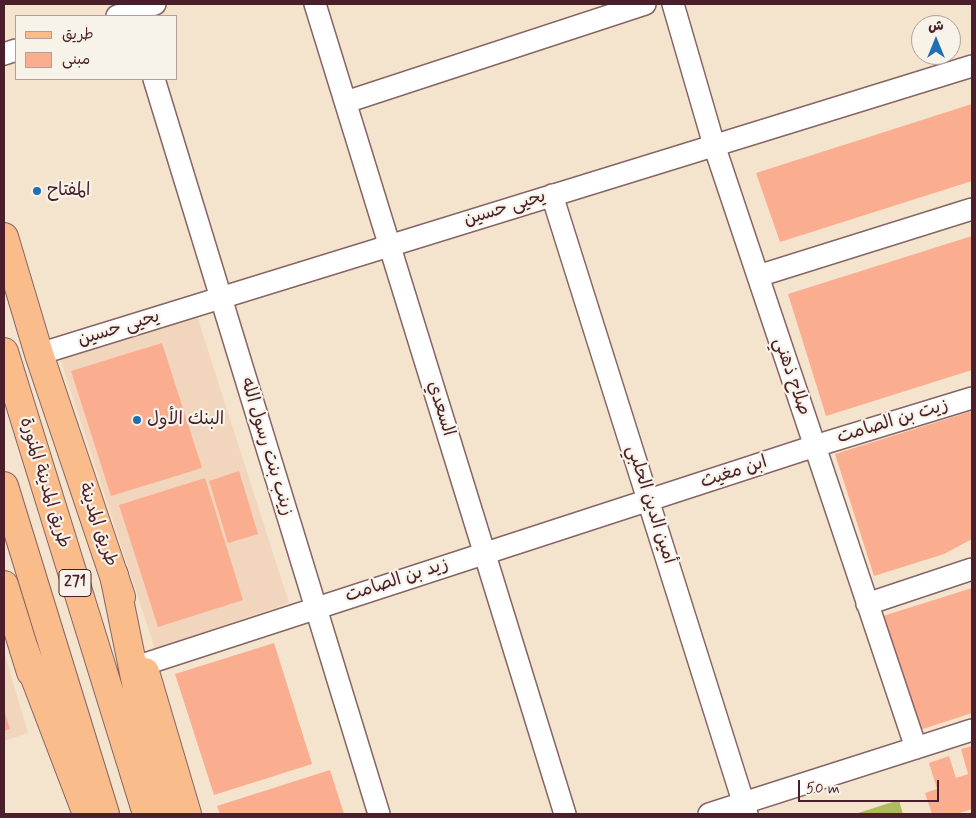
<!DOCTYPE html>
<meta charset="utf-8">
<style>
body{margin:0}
#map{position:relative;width:976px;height:818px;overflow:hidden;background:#f4e4cd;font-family:Mynerve,"Playpen Sans Arabic",sans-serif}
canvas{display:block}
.frame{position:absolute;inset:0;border:5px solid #4a1f2b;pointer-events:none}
.legend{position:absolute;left:15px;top:15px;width:162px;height:65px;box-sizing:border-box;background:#f7f3e8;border:1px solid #b29e9c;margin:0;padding:6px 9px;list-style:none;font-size:15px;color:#4a1f2b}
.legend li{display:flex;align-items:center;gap:10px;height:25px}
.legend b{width:25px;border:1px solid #b29e9c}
.north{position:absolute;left:911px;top:15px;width:50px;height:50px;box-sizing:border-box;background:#f7f3e8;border:1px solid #b29e9c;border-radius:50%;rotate:0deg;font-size:14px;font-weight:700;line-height:20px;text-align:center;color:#4a1f2b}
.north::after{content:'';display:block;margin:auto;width:18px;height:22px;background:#1f6fb2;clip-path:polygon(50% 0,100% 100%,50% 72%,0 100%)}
.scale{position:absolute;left:798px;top:780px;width:141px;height:22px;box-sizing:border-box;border:2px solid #4a1f2b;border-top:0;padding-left:6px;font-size:15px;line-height:18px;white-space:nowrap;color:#4a1f2b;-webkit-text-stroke:4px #f7f3e8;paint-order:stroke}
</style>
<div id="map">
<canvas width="976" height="818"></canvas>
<div class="frame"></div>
<ul class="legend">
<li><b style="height:6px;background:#f9bc8a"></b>طريق</li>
<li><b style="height:14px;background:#fbad8f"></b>مبنى</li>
</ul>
<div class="north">ش</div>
<div class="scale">50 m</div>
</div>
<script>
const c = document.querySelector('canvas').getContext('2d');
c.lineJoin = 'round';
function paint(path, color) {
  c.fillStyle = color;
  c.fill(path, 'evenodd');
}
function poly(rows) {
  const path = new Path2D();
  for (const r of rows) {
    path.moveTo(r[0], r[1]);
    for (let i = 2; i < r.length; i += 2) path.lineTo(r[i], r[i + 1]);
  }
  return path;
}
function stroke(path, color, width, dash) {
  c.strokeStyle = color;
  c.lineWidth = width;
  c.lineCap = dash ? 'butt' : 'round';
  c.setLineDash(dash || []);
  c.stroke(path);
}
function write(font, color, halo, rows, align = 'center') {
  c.font = font + ' Mynerve,"Playpen Sans Arabic",sans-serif';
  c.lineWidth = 4.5;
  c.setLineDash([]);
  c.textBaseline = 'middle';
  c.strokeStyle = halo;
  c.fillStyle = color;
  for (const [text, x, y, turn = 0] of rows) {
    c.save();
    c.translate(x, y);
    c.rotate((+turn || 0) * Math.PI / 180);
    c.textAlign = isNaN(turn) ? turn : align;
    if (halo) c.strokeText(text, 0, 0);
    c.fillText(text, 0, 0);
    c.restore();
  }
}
paint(poly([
 [196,313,289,603,155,649,59,355],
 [4,652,28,733,4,741]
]), '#f1d5bd');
paint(poly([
 [899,800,903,814,855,814]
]), '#aebc5e');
paint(poly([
 [972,104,972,181,780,242,756,173],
 [972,236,972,370,826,416,788,294],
 [162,343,202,468,111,496,71,371],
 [972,411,972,539,944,554,874,576,835,454],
 [239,471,258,534,228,543,209,481],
 [205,478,243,600,158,627,119,505],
 [972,588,972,713,920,730,883,616],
 [274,643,312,764,214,795,175,674],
 [4,710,10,729,4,731],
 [972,746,972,809,957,814,932,814,925,793,937,789,929,763,949,756,956,778,968,774,961,749],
 [330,770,344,814,220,814,217,806]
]), '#fbad8f');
const minor = poly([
 [315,4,565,814],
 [673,4,714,145,916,748],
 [117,16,155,4],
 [4,54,16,50],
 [154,79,379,814],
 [346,102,645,4],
 [552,195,747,814],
 [758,276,972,209],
 [39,354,972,66],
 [867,604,972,569],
 [142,665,815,446,972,398],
 [709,814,972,730]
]);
const major = poly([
 [4,237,39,354,121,597],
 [4,585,31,672],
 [145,672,187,814]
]);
const highway = poly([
 [4,352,147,814],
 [4,486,105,814],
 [114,575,161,805],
 [24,649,87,814]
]);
stroke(minor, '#866464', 24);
stroke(major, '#866464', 30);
stroke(highway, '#866464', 30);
stroke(minor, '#fff', 21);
stroke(major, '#f9bc8a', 28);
stroke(highway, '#f9bc8a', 28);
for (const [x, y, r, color] of [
 [37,191,5,"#1f6fb2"],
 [137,420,5,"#1f6fb2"]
]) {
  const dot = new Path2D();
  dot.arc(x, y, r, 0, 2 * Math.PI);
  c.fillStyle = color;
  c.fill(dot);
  stroke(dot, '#f7f3e8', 2);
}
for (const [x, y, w] of [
 [75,583,32]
]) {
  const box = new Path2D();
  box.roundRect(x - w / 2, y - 13.5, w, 27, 4);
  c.fillStyle = '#f7f3e8';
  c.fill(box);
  stroke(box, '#4a1f2b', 1);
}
write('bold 16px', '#4a1f2b', null, [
 ["271",75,583]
]);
write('18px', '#4a1f2b', '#f7f3e8', [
 ["المفتاح",47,191],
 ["البنك الأول",147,420]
], 'left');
write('18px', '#4a1f2b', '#f7f3e8', [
 ["يحيى حسين",505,209,-17],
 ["يحيى حسين",119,329,-17],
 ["صلاح ذهني",791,377,71],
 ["السعدي",440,409,73],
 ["زيت بن الصامت",893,422,-17],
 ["زينب بنت رسول الله",266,447,73],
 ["ابن مغيث",734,473,-18],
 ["طريق المدينة المنورة",44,483,73],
 ["أمين الدين الحلبي",650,505,72],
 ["طريق المدينة",97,525,71],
 ["زيد بن الصامت",397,581,-18]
]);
</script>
